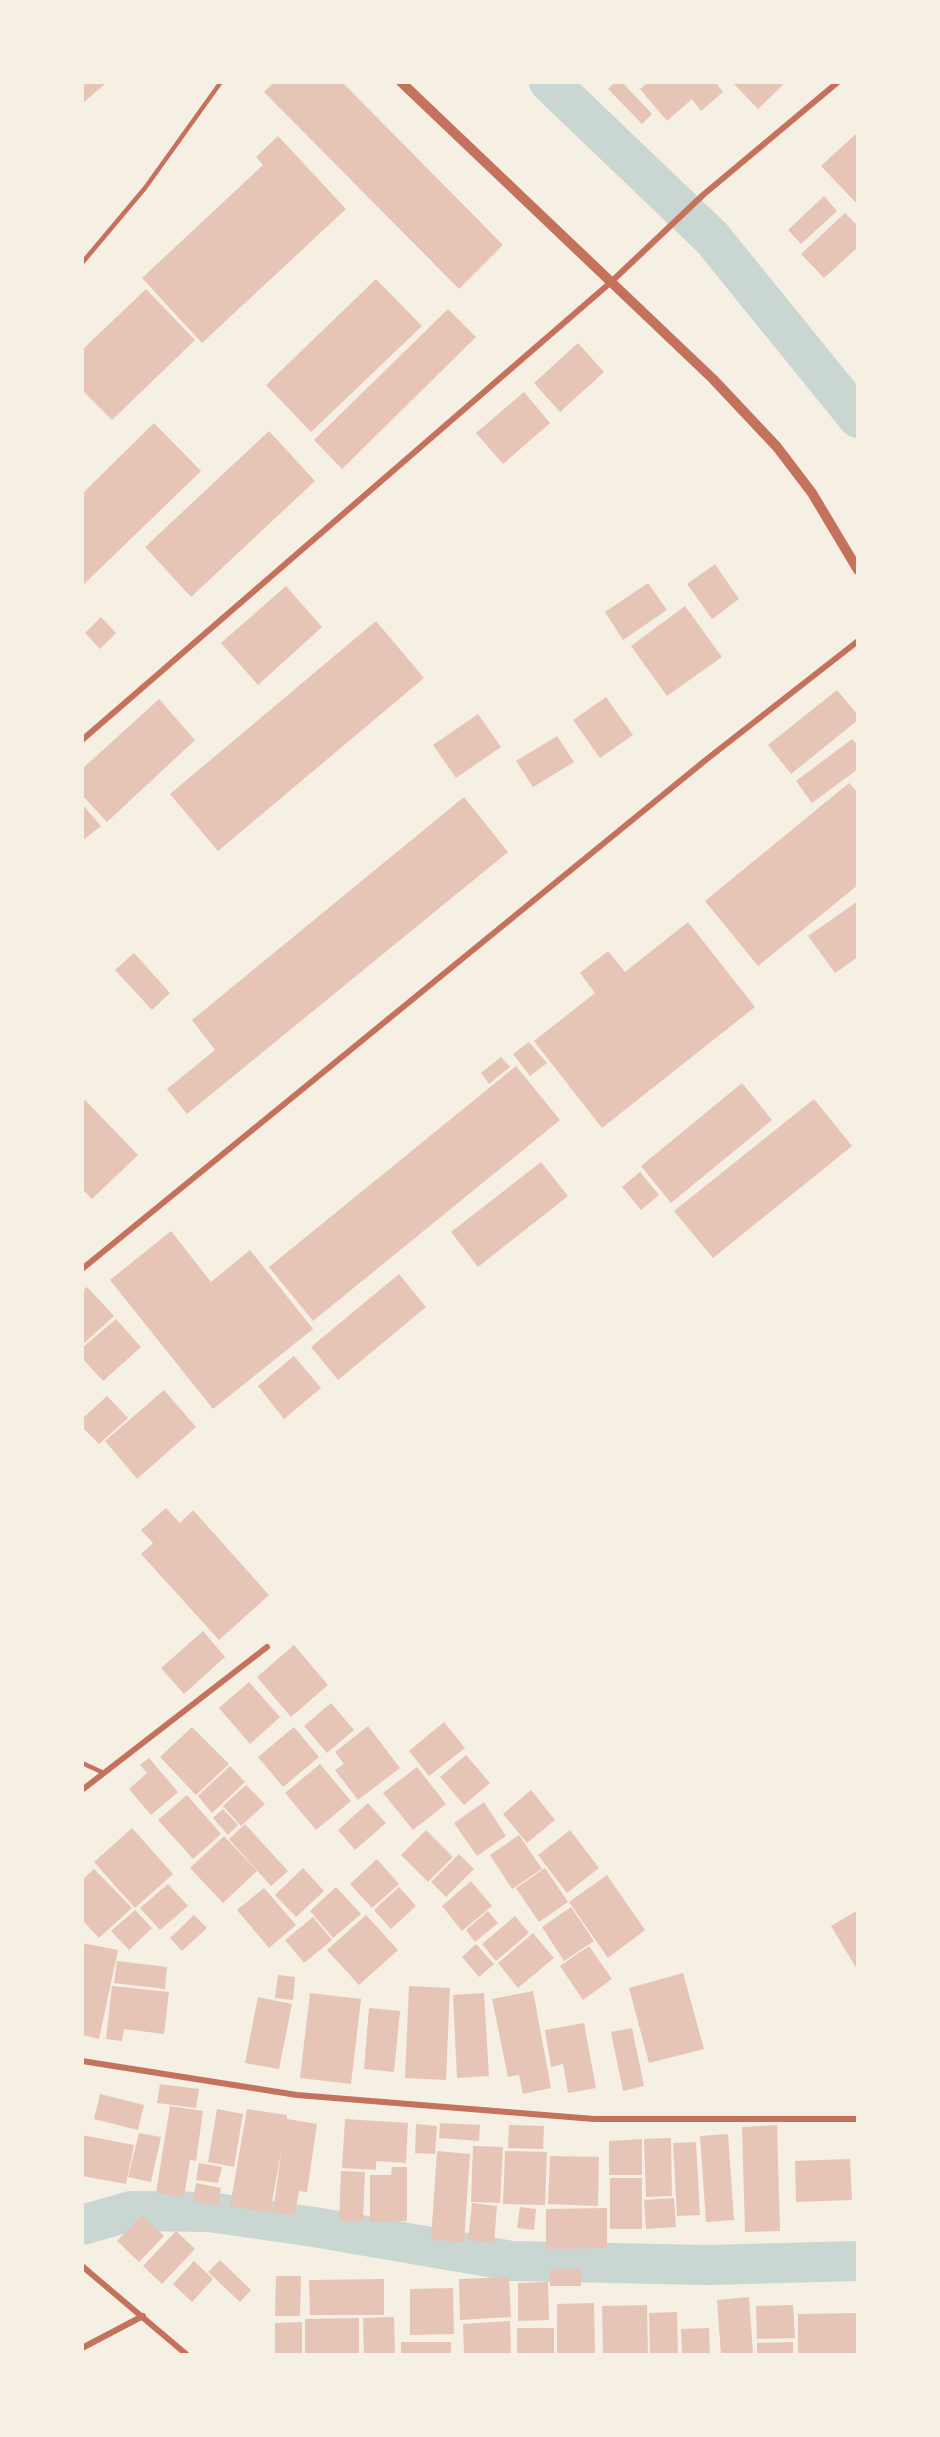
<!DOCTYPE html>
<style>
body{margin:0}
#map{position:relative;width:940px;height:2437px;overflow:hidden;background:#f6efe4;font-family:Inter,sans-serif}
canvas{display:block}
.frame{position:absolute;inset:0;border:84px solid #f6efe4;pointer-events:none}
</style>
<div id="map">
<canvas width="940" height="2437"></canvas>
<div class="frame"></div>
</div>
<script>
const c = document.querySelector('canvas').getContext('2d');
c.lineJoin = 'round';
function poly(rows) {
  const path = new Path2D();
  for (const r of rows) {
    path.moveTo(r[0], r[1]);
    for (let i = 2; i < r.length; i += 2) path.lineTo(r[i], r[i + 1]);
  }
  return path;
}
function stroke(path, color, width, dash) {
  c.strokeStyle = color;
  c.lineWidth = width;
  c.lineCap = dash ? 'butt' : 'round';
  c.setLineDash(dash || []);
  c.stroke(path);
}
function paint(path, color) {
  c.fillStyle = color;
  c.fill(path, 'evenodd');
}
stroke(poly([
 [549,82,712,238,858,418],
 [82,2225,131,2211,209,2212,314,2227,512,2261,708,2265,858,2261]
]), '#c9d6d2', 40);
paint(poly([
 [82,82,103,82,105,84,82,104],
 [274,82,342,82,503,245,459,289,264,92],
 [615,82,622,82,652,114,642,124,608,89],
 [648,82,715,82,723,92,701,111,692,99,667,121,640,89],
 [732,82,786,82,758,109],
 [858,132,858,205,821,166],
 [278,136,346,209,202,343,142,278,263,165,256,157],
 [824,196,837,211,801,244,788,230],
 [845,213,858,226,858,247,824,278,801,254],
 [376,279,422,326,311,432,266,385],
 [146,289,195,340,112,420,82,390,82,350],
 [448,309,476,337,342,469,314,440],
 [578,343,604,372,560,412,534,383],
 [524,392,550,423,503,464,476,433],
 [154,423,201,471,82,586,82,494],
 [269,431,315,481,191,597,145,547],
 [715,564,739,599,712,619,687,584],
 [648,583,667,610,623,640,605,612],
 [286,586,322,627,258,685,221,643],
 [685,606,722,657,667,696,631,646],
 [101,617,116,633,100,649,85,633],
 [376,621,424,678,218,851,170,794],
 [837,690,858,715,858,720,791,774,768,745],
 [606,697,633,735,600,758,573,720],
 [159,699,195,740,107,822,82,795,82,769],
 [478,714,501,747,456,778,433,745],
 [557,736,574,762,533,787,516,761],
 [852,739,858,746,858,769,812,803,796,781],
 [849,783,858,793,858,885,758,966,705,901],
 [464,797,508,852,187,1114,167,1089,215,1050,192,1020],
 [82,804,101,826,82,841],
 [858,901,858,957,835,973,808,936],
 [688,922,755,1007,602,1128,534,1041,595,993,580,973,608,951,625,972],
 [134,953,170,993,152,1010,115,970],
 [529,1042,547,1063,530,1076,513,1054],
 [501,1057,510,1067,489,1084,481,1073],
 [516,1066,560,1120,313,1321,269,1267],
 [742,1083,772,1120,671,1203,641,1166],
 [814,1099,852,1146,713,1258,674,1211],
 [85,1100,138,1155,92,1199,82,1189,82,1102],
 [541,1162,568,1196,478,1267,451,1232],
 [640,1172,659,1195,641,1210,622,1187],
 [171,1231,211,1282,250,1250,313,1329,213,1409,110,1280],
 [399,1274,426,1307,338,1380,311,1347],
 [87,1287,114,1316,82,1345,82,1291],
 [116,1319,141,1347,103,1381,82,1358,82,1348],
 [294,1356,321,1388,284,1419,258,1386],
 [164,1390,196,1427,137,1479,105,1441],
 [107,1396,128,1418,99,1444,82,1427,82,1419],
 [166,1508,180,1523,193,1510,269,1595,219,1640,141,1554,153,1543,141,1530],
 [203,1631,225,1657,184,1694,161,1668],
 [294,1645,328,1685,291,1717,257,1677],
 [249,1682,280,1717,250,1744,219,1708],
 [331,1703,354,1730,327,1753,304,1726],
 [444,1722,465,1748,429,1776,409,1751],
 [368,1726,400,1768,358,1800,335,1770,344,1764,335,1752],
 [192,1727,229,1764,196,1795,160,1757],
 [294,1727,319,1757,283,1787,258,1757],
 [466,1755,490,1783,464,1805,440,1777],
 [149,1758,178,1792,151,1815,129,1789,147,1773,140,1765],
 [320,1764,351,1801,316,1830,285,1793],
 [230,1766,245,1782,212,1813,198,1796],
 [417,1767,446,1804,413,1830,383,1793],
 [246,1785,265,1804,241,1826,223,1806],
 [531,1790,555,1820,527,1843,503,1814],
 [187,1795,221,1834,193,1859,158,1820],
 [484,1802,506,1836,477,1856,454,1823],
 [368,1803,386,1823,355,1850,338,1830],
 [223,1809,238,1825,228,1835,213,1818],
 [245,1824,288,1871,271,1886,229,1839],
 [132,1828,173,1874,135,1908,94,1862],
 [426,1830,453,1857,428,1882,401,1855],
 [570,1830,599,1868,567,1893,538,1855],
 [519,1835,542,1869,512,1889,490,1855],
 [224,1836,257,1871,223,1903,190,1868],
 [459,1854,474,1869,446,1897,431,1882],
 [377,1859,399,1884,372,1908,350,1884],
 [303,1868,324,1891,296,1917,275,1895],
 [545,1868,568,1902,539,1922,516,1888],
 [94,1869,132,1908,99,1938,82,1920,82,1880],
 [607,1875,645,1930,608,1958,569,1902],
 [471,1881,492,1906,462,1931,442,1906],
 [168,1884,188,1906,160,1930,140,1908],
 [336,1887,361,1914,333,1938,310,1911],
 [399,1887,416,1906,391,1929,374,1910],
 [264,1888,296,1925,269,1948,237,1910],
 [571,1907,594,1941,564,1961,542,1927],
 [135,1910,152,1928,129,1950,111,1931],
 [858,1910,858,1971,831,1926],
 [488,1911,498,1923,475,1942,466,1930],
 [194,1915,207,1928,182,1951,170,1938],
 [366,1915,398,1950,359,1985,327,1950],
 [515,1916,529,1933,496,1961,482,1944],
 [313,1917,332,1940,304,1963,285,1940],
 [533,1933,554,1958,518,1988,498,1963],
 [82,1943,118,1950,99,2039,82,2035],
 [476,1944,494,1964,479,1977,462,1957],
 [589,1946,612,1979,583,2000,560,1966],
 [117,1961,167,1967,165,1989,114,1983],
 [683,1973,704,2049,649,2063,629,1988],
 [278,1975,295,1977,293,2000,275,1998],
 [112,1986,169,1992,164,2034,124,2029,122,2041,106,2039],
 [409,1986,450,1988,446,2080,405,2078],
 [533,1991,551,2088,523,2094,519,2075,508,2077,492,1999],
 [310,1993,361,1999,351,2084,300,2078],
 [484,1993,489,2076,457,2078,453,1995],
 [258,1997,292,2004,279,2069,245,2063],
 [369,2008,400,2011,394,2072,364,2069],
 [584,2023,596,2088,568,2093,563,2064,551,2067,545,2030],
 [632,2028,644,2086,623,2091,611,2032],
 [160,2084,199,2089,196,2108,157,2103],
 [100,2094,144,2105,138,2130,94,2119],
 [170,2106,203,2111,196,2161,190,2160,184,2197,156,2193],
 [217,2109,243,2114,234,2167,208,2162],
 [247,2109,287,2115,287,2119,317,2124,307,2192,299,2191,295,2215,273,2212,282,2148,270,2213,230,2206],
 [345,2119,408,2123,406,2163,376,2161,376,2170,342,2168],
 [440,2123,480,2125,479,2141,439,2138],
 [416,2124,437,2126,435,2154,415,2153],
 [509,2125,544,2126,543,2149,508,2148],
 [777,2125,780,2231,745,2232,742,2127],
 [139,2133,161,2137,151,2182,128,2177],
 [728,2134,734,2220,706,2222,700,2136],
 [82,2135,134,2145,126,2184,82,2176],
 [671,2138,672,2196,646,2197,644,2139],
 [642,2139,642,2175,609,2175,609,2141],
 [696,2142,700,2215,677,2216,673,2143],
 [473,2146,503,2147,500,2203,471,2202],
 [437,2151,470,2154,464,2242,431,2240],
 [505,2151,547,2152,545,2205,503,2204],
 [550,2156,599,2157,598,2206,548,2204],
 [850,2159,852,2200,796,2202,795,2161],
 [199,2163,222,2167,218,2183,196,2180],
 [392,2167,407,2167,407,2221,370,2222,370,2175,391,2175],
 [341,2171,365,2172,363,2221,339,2221],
 [610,2178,642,2178,642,2229,610,2229],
 [196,2183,221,2188,218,2205,193,2201],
 [674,2198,676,2227,646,2229,644,2200],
 [472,2203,497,2206,494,2243,468,2240],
 [520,2207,536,2209,534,2230,517,2228],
 [607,2208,607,2248,546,2249,546,2209],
 [142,2215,164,2236,139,2262,117,2241],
 [176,2231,195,2249,162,2284,143,2266],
 [220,2260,251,2290,240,2302,208,2272],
 [194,2261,213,2279,192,2302,173,2284],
 [550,2269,581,2269,581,2286,550,2286],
 [276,2276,301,2276,300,2316,275,2316],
 [509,2277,511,2317,460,2320,459,2279],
 [384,2279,384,2315,310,2315,309,2280],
 [548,2282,549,2320,518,2321,518,2283],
 [453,2288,454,2334,410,2335,410,2289],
 [749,2297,753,2354,721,2354,717,2300],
 [594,2303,595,2354,557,2354,557,2304],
 [647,2305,648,2354,603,2354,602,2306],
 [793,2305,795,2338,757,2339,756,2306],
 [677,2312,678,2354,650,2354,649,2313],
 [858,2313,858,2354,798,2354,798,2314],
 [394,2317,395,2354,364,2354,363,2318],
 [359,2318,359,2354,305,2354,305,2319],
 [510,2321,511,2354,464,2354,463,2324],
 [302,2322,302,2354,275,2354,275,2323],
 [517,2328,554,2328,554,2354,517,2354],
 [709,2328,710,2354,682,2354,681,2329],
 [401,2342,451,2342,451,2354,401,2354],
 [793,2342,793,2354,757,2354,757,2343]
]), '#e6c5b7');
stroke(poly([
 [82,263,145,188,221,82],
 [82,1763,104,1773]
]), '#c5725c', 4.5);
stroke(poly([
 [82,740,610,283,703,195,838,82],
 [82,1269,707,759,858,641],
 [82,1790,267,1647],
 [82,2061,297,2095,594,2119,858,2119],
 [82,2266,186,2354],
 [82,2348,143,2316]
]), '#c5725c', 6);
stroke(poly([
 [401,82,713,379,777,447,812,493,858,570]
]), '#c5725c', 10);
</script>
